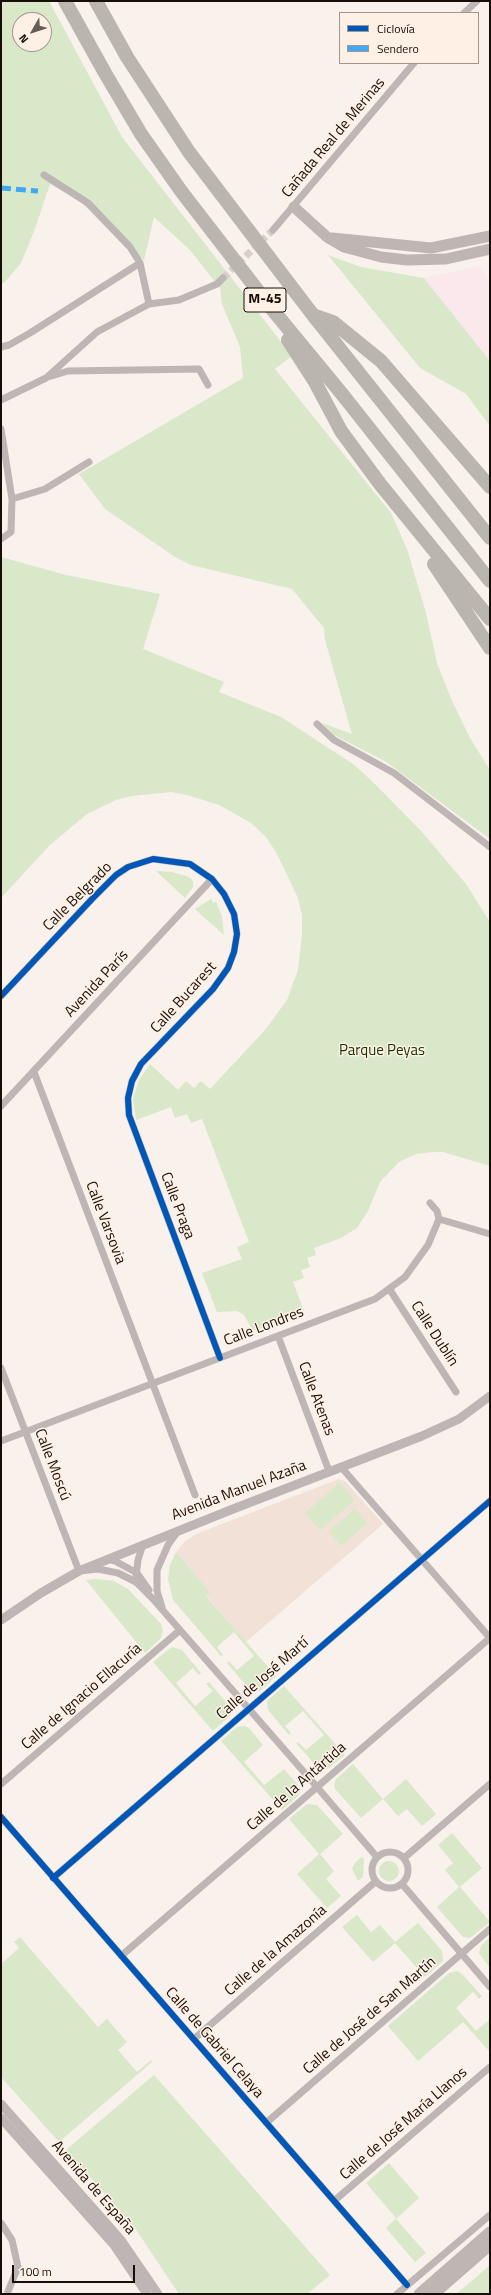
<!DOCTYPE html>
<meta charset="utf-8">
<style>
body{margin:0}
#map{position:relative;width:491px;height:2295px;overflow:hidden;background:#f9f1eb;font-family:"Titillium Web",sans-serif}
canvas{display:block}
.frame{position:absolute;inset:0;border:2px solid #170e09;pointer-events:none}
.legend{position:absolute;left:339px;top:12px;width:140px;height:52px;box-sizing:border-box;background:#fff0e5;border:1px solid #a2968d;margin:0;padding:5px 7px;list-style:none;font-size:12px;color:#170e09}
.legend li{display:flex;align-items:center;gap:8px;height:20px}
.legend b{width:20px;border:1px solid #a2968d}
.north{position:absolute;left:12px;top:12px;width:40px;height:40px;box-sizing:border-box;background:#fff0e5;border:1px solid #a2968d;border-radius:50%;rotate:231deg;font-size:11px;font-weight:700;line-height:16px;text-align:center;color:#170e09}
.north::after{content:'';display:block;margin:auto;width:14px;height:18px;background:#665d58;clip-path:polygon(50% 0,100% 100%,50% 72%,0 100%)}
.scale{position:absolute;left:12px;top:2265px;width:123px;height:18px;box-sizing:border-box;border:2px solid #170e09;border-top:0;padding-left:5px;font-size:12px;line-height:14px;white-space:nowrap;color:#170e09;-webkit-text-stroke:3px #fff0e5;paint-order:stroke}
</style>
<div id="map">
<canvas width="491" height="2295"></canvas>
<div class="frame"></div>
<ul class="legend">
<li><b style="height:5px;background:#0057b8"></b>Ciclovía</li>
<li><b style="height:5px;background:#3fa9f5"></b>Sendero</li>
</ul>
<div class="north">N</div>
<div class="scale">100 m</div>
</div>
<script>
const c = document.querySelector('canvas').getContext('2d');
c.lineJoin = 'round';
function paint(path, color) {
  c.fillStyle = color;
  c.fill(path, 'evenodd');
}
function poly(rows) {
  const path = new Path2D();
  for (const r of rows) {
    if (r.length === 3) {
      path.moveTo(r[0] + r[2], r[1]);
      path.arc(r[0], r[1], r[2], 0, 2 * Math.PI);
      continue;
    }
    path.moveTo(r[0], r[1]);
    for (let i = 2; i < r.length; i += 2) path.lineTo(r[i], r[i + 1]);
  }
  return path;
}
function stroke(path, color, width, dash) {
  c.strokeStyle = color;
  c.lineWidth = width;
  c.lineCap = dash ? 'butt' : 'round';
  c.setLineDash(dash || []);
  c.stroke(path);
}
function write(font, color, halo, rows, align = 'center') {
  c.font = font + ' "Titillium Web",sans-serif';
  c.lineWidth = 3;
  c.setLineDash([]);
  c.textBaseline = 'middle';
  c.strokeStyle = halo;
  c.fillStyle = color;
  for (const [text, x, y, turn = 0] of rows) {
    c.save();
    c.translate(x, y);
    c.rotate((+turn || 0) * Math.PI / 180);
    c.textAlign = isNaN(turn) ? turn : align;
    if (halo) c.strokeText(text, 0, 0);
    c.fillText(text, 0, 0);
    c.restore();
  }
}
paint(poly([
 [479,266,490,281,490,361,424,278]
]), '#fae8ec');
paint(poly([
 [339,1479,345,1481,383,1524,246,1642,206,1595,210,1592,176,1552,185,1541,196,1534]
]), '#f1e1d7');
paint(poly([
 [1,1,49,1,122,137,292,356,275,369,391,513,407,549,426,613,437,663,452,701,470,738,490,770,490,839,385,761,334,735,322,723,352,734,325,640,324,628,292,589,191,565,175,557,105,509,79,474,243,378,240,347,222,304,220,288,190,250,154,217,144,260,124,246,80,201,50,184,35,229,21,263,5,282,1,284],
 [20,20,44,20,44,44,20,44],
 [328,255,361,267,424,278,490,361,490,426,466,394,420,368],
 [1,557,66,575,160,594,143,649,224,682,219,692,281,717,353,764,372,781,422,832,466,884,490,922,490,1166,443,1152,433,1152,416,1154,399,1162,380,1182,368,1211,357,1228,341,1238,314,1248,316,1255,307,1258,310,1267,301,1270,304,1278,293,1282,304,1311,253,1331,244,1315,237,1311,217,1312,202,1273,242,1259,237,1247,249,1242,202,1119,191,1123,187,1114,175,1118,171,1107,136,1120,133,1099,139,1080,150,1064,178,1090,186,1081,194,1088,201,1081,210,1089,265,1030,287,1000,298,970,302,934,302,915,298,898,277,854,266,837,251,823,219,805,187,795,171,792,132,796,116,800,87,814,50,845,1,898],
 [156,871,172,872,189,877,193,881,193,887,185,898],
 [211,899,213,903,216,902,222,916,224,935,195,909],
 [340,1483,355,1500,320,1530,305,1513],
 [355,1509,367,1523,341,1546,329,1531],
 [176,1552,210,1592,206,1596,276,1676,261,1690,256,1691,249,1689,227,1663,229,1661,237,1670,254,1656,234,1632,217,1647,223,1655,221,1656,173,1600,168,1579,170,1565],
 [96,1579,114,1581,128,1589,161,1624,163,1631,161,1638,145,1653,86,1580],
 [172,1647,182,1650,201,1673,199,1675,193,1668,176,1683,195,1706,213,1691,206,1684,209,1682,230,1707,230,1716,213,1731,153,1662],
 [284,1686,345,1755,329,1768,323,1770,317,1767,296,1743,298,1742,306,1750,324,1735,303,1711,285,1726,291,1733,289,1735,268,1710,267,1701],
 [244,1726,249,1728,263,1745,244,1762,264,1785,284,1769,298,1785,300,1792,298,1796,282,1810,221,1741,237,1727],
 [353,1764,383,1799,406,1779,436,1814,422,1826,407,1809,398,1816,383,1799,361,1818,335,1789,334,1785,336,1779],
 [307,1804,317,1805,343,1834,320,1854,334,1871,326,1879,341,1896,327,1908,297,1874,319,1854,289,1819],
 [452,1833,482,1868,460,1887,490,1922,470,1938,463,1937,437,1907,459,1887,445,1870,453,1863,438,1845],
 [361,1857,364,1859,363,1877,358,1881,352,1869,355,1863],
 [389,1871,10],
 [357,1915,371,1932,380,1925,395,1942,418,1923,442,1951,443,1961,425,1977,395,1943,373,1962,342,1927],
 [20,1937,98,2027,107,2019,127,2042,118,2050,137,2072,151,2060,152,2062,59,2142,1,2077,1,1964,19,1948,14,1942],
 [490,1937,490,1968,479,1953,481,1946],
 [457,1971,462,1974,482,1996,479,1999,473,1992,456,2008,476,2031,490,2019,490,2052,463,2022,418,2061,388,2026,449,1973],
 [154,2075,330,2275,307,2294,179,2294,135,2228,66,2150],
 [389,2163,419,2198,396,2219,426,2253,415,2262,386,2228,396,2218,366,2183],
 [490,2265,490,2294,456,2294,467,2285]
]), '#d9e8c9');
stroke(poly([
 [223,278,273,230]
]), '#d7cfc9', 7, [7, 3.5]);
stroke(poly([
 [464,13,477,1],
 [44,175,88,203,130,247,140,263],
 [273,230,414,63],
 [1,347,9,345,30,333,140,263,149,304],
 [48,377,68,371,199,369,208,385],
 [1,400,46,378,97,332,149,304,179,300,217,284,223,278],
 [1,429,12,499,11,532,1,539],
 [12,499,45,489,89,462],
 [317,724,334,740,394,773,490,847],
 [1,996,92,899,116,875,128,867,153,859,190,864,212,879,224,894,234,914,237,934,234,952,228,968,213,989,141,1064,132,1081,128,1098,129,1115,220,1358],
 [34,1072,195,1495],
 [1,1106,212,879],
 [439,1219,490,1234],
 [390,1290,456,1392],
 [278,1336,329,1471],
 [1,1368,79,1571,98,1569,118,1573,136,1582,153,1599,317,1787,377,1857],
 [1,1441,375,1299,405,1277,428,1245,439,1219,437,1211,430,1203],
 [341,1467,490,1638],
 [107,1559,115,1561,137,1573,149,1590],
 [136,1576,138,1560,143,1544],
 [162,1607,157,1591,157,1570,168,1545,178,1531],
 [1,1784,180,1630],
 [1,1817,407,2285],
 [390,1870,18],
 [404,1858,490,1784],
 [53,1878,490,1501],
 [402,1884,490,1987],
 [121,1956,490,1638],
 [194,2039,375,1882],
 [266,2123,490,1929],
 [334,2201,490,2067],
 [1,2223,12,2240,18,2267,7,2294],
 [397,2294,490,2215]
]), '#bdb6b4', 7);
stroke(poly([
 [1,1620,41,1593,79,1571,233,1509,422,1436,459,1419,490,1396],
 [1,2104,121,2240,158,2294],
 [1,2118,114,2245,147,2294]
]), '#bdb6b4', 9);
stroke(poly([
 [294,207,327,237,344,247,381,257,407,260,446,259,490,249],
 [332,238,431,248,490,236],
 [419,2294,490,2232],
 [434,2294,490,2245]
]), '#bdb6b3', 11);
stroke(poly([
 [65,1,105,73,141,134,181,191,272,309,342,394,490,581],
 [96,1,127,57,189,152,313,315,490,538],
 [313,315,333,322,381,361,490,487],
 [288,340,315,382,341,431,380,484,490,619],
 [434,564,490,648]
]), '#bbb5b0', 14);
stroke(poly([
 [1,188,38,191]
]), '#3fa9f5', 5, [10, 5]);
stroke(poly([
 [1,996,92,899,116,875,128,867,153,859,190,864,212,879,224,894,234,914,237,934,234,952,228,968,213,989,141,1064,132,1081,128,1098,129,1115,220,1358],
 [1,1817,407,2285],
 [53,1878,490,1501]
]), '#0057b8', 6);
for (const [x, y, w] of [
 [265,300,42]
]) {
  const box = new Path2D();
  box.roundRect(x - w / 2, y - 12, w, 24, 3);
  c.fillStyle = '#fff0e5';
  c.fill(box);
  stroke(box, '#170e09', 1);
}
write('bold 14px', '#170e09', null, [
 ["M-45",265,300]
]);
write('15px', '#170e09', '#fff0e5', [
 ["Cañada Real de Merinas",334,138,-50],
 ["Calle Belgrado",78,897,-45],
 ["Avenida París",97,984,-47],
 ["Calle Bucarest",184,998,-48],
 ["Calle Praga",177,1206,69],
 ["Calle Varsovia",105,1223,69],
 ["Calle Londres",264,1327,-21],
 ["Calle Dublín",434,1334,57],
 ["Calle Atenas",316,1399,69],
 ["Calle Moscú",52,1465,69],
 ["Avenida Manuel Azaña",239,1491,-21],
 ["Calle de José Martí",263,1679,-41],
 ["Calle de Ignacio Ellacuría",82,1697,-41],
 ["Calle de la Antártida",297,1787,-41],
 ["Calle de la Amazonía",276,1951,-41],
 ["Calle de José de San Martín",370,2016,-41],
 ["Calle de Gabriel Celaya",214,2043,49],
 ["Calle de José María Llanos",404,2124,-41],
 ["Avenida de España",93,2188,49]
]);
write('15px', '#173600', '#fff0e5', [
 ["Parque Peyas",382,1051]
]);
</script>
